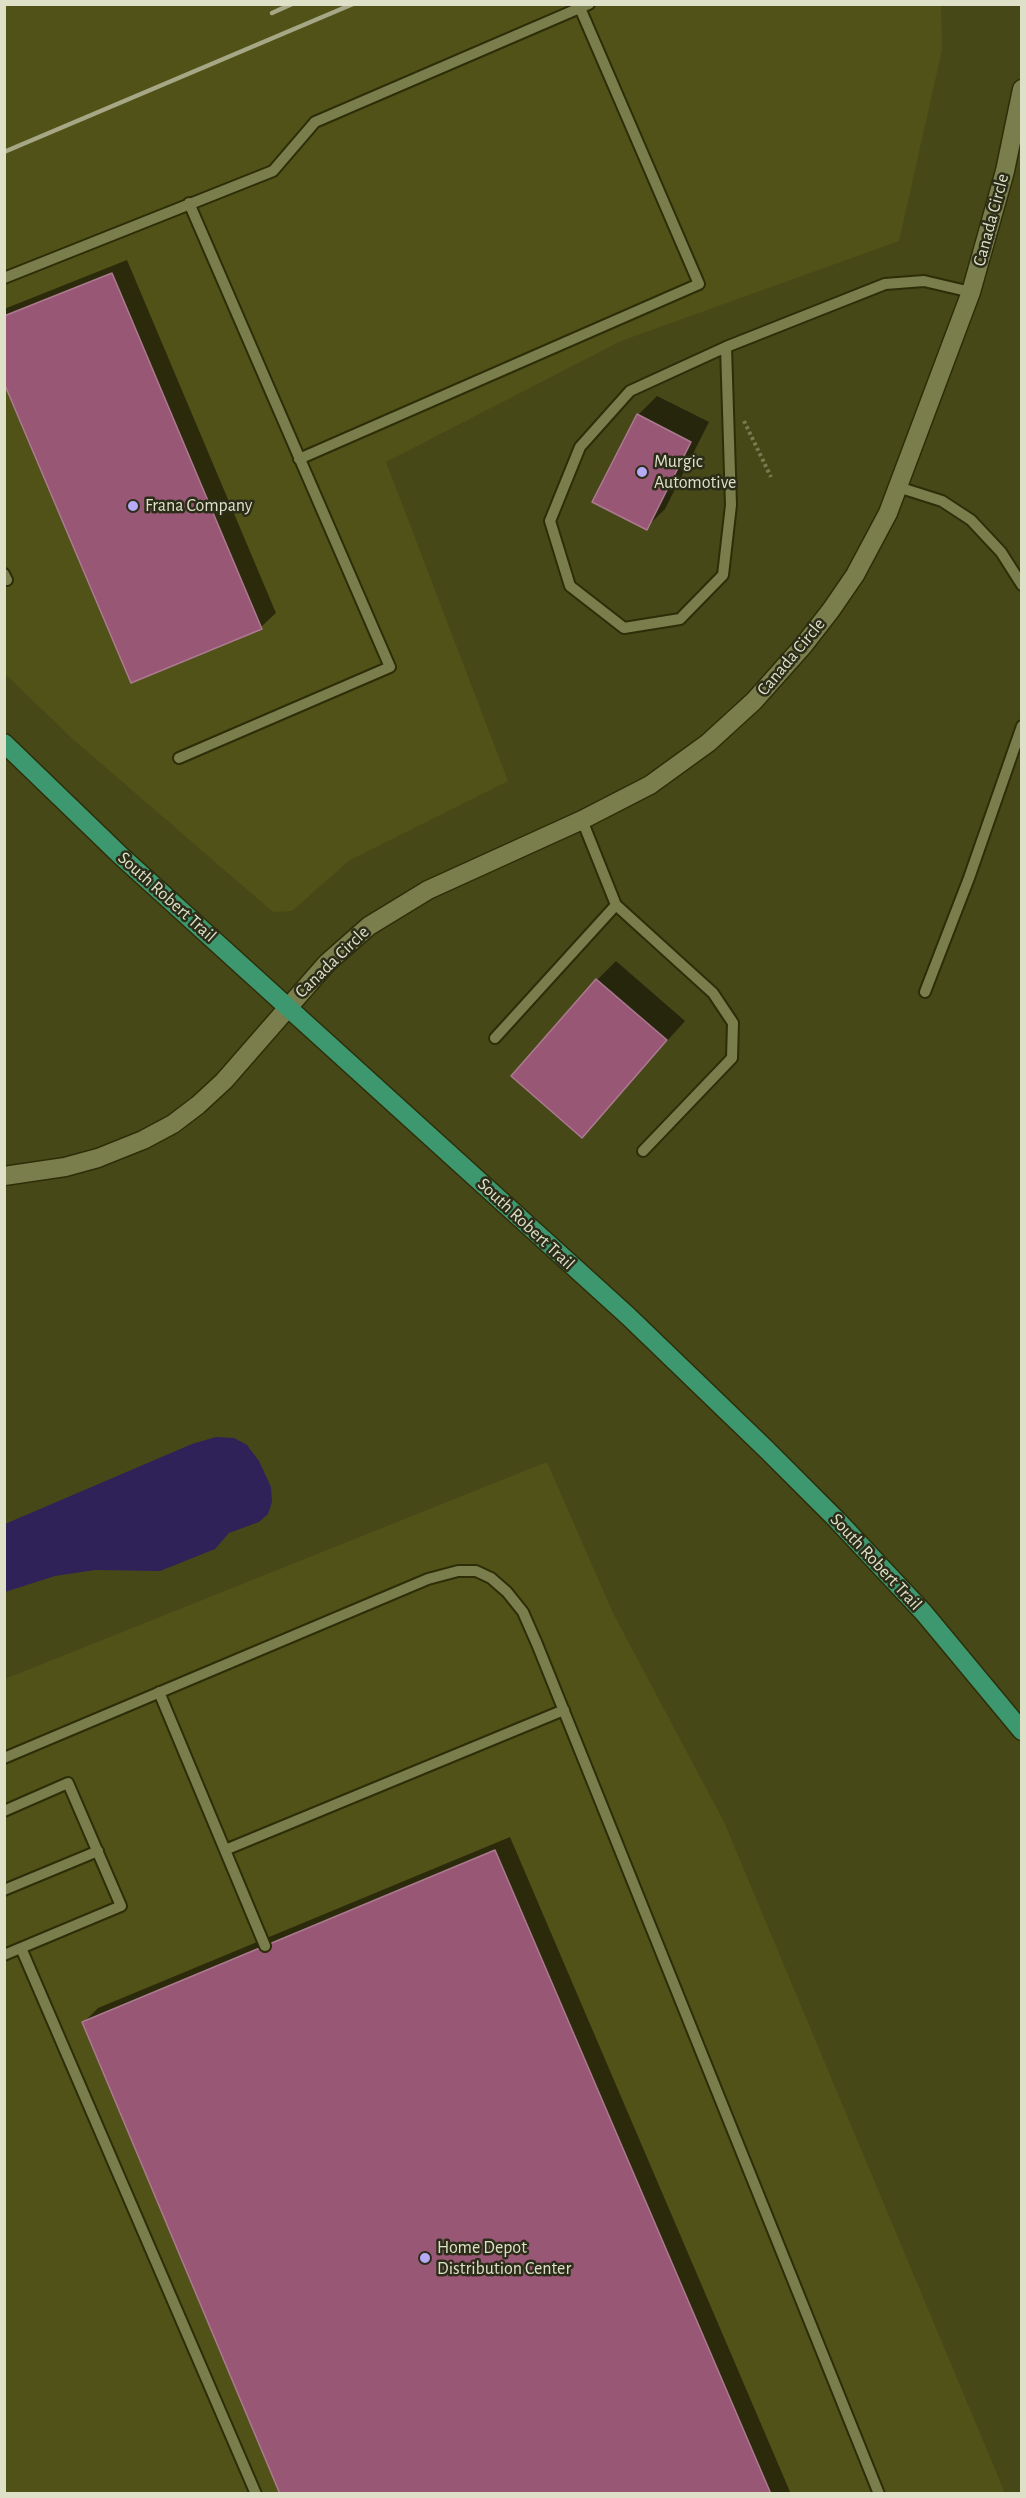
<!DOCTYPE html>
<style>
body{margin:0}
#map{position:relative;width:1026px;height:2498px;overflow:hidden;background:#474818;font-family:"Alegreya Sans",sans-serif}
canvas{display:block}
.frame{position:absolute;inset:0;border:6px solid #dee1c7;pointer-events:none}
</style>
<div id="map">
<canvas width="1026" height="2498"></canvas>
<div class="frame"></div>
</div>
<script>
const c = document.querySelector('canvas').getContext('2d');
c.lineJoin = 'round';
function paint(path, color) {
  c.fillStyle = color;
  c.fill(path, 'evenodd');
}
function poly(rows) {
  const path = new Path2D();
  for (const r of rows) {
    path.moveTo(r[0], r[1]);
    for (let i = 2; i < r.length; i += 2) path.lineTo(r[i], r[i + 1]);
  }
  return path;
}
function stroke(path, color, width, dash) {
  c.strokeStyle = color;
  c.lineWidth = width;
  c.lineCap = dash ? 'butt' : 'round';
  c.setLineDash(dash || []);
  c.stroke(path);
}
function write(font, color, halo, rows, align = 'center') {
  c.font = font + ' "Alegreya Sans",sans-serif';
  c.lineWidth = 5;
  c.setLineDash([]);
  c.textBaseline = 'middle';
  c.strokeStyle = halo;
  c.fillStyle = color;
  for (const [text, x, y, turn = 0] of rows) {
    c.save();
    c.translate(x, y);
    c.rotate((+turn || 0) * Math.PI / 180);
    c.textAlign = isNaN(turn) ? turn : align;
    if (halo) c.strokeText(text, 0, 0);
    c.fillText(text, 0, 0);
    c.restore();
  }
}
paint(poly([
 [4,5,941,5,942,50,899,241,621,341,386,462,508,781,350,860,292,911,273,912,75,741,5,674],
 [547,1462,613,1613,724,1822,1005,2493,5,2494,5,1679]
]), '#515218');
paint(poly([
 [216,1437,234,1438,247,1445,259,1461,271,1487,272,1502,268,1514,259,1522,229,1533,215,1549,160,1571,95,1570,55,1576,5,1592,5,1524,192,1444]
]), '#2f2259');
paint(poly([
 [127,260,276,613,261,627,4,379,4,309],
 [657,396,709,422,665,509,646,528,638,415],
 [616,961,685,1021,582,1136,597,980],
 [510,1837,791,2494,281,2494,84,2022,98,2008]
]), '#0007');
const building = poly([
 [112,273,262,629,131,683,4,383,4,316,112,273],
 [637,414,691,442,647,530,592,502,637,414],
 [596,979,667,1040,582,1138,511,1076,596,979],
 [495,1850,771,2494,280,2494,82,2022,495,1850]
]);
paint(building, '#995776');
stroke(building, '#ac7a90', 1.5);
const lane = poly([
 [4,278,273,171,315,122,589,4],
 [726,347,731,505,723,575,680,619,624,628,570,586,550,521,580,447,630,391,726,347,885,284,924,281,971,292],
 [299,459,699,284,580,8],
 [898,487,942,501,971,520,1001,552,1022,585],
 [4,574,7,580],
 [179,758,390,667,189,203],
 [582,820,616,905,713,993,733,1023,732,1058,643,1151],
 [925,992,969,878,1022,726],
 [495,1038,616,905],
 [159,1692,265,1946],
 [4,1758,428,1579,458,1571,476,1571,491,1578,507,1592,523,1612,537,1644,879,2494],
 [4,1811,68,1783,121,1906,4,1955],
 [225,1850,564,1710],
 [4,1890,98,1851],
 [21,1948,256,2494]
]);
const street = poly([
 [4,1176,65,1167,98,1158,143,1140,173,1124,198,1105,224,1081,327,963,369,926,428,890,582,820,650,785,708,743,754,701,803,646,831,610,855,575,888,513,971,292,1005,171,1022,89]
]);
const primary = poly([
 [4,743,121,856,628,1316,767,1450,837,1520,924,1613,1022,1731]
]);
stroke(lane, '#2d2e08', 14);
stroke(street, '#2d2e08', 21);
stroke(primary, '#2d2e08', 21);
stroke(poly([
 [744,421,771,477]
]), '#787a51', 4, [3, 3]);
stroke(lane, '#7a7d4c', 10);
stroke(street, '#7a7d4c', 18);
stroke(primary, '#3d976f', 18);
stroke(poly([
 [272,13,292,4],
 [4,152,353,4]
]), '#a5a785', 4.5);
for (const [x, y, r, color] of [
 [642,472,6,"#b7abf8"],
 [133,506,6,"#b7abf8"],
 [425,2258,6,"#b7abf8"]
]) {
  const dot = new Path2D();
  dot.arc(x, y, r, 0, 2 * Math.PI);
  c.fillStyle = color;
  c.fill(dot);
  stroke(dot, '#2c2d19', 2);
}
write('18px', '#dee1c7', '#2c2d19', [
 ["Canada Circle",991,220,-75],
 ["Canada Circle",791,657,-50],
 ["South Robert Trail",167,897,42],
 ["Canada Circle",332,962,-44],
 ["South Robert Trail",526,1224,43],
 ["South Robert Trail",876,1562,47]
]);
write('18px', '#dee1c7', '#2c2d19', [
 ["Murgic",654,462],
 ["Automotive",654,483],
 ["Frana Company",145,506],
 ["Home Depot",437,2248],
 ["Distribution Center",437,2269]
], 'left');
</script>
